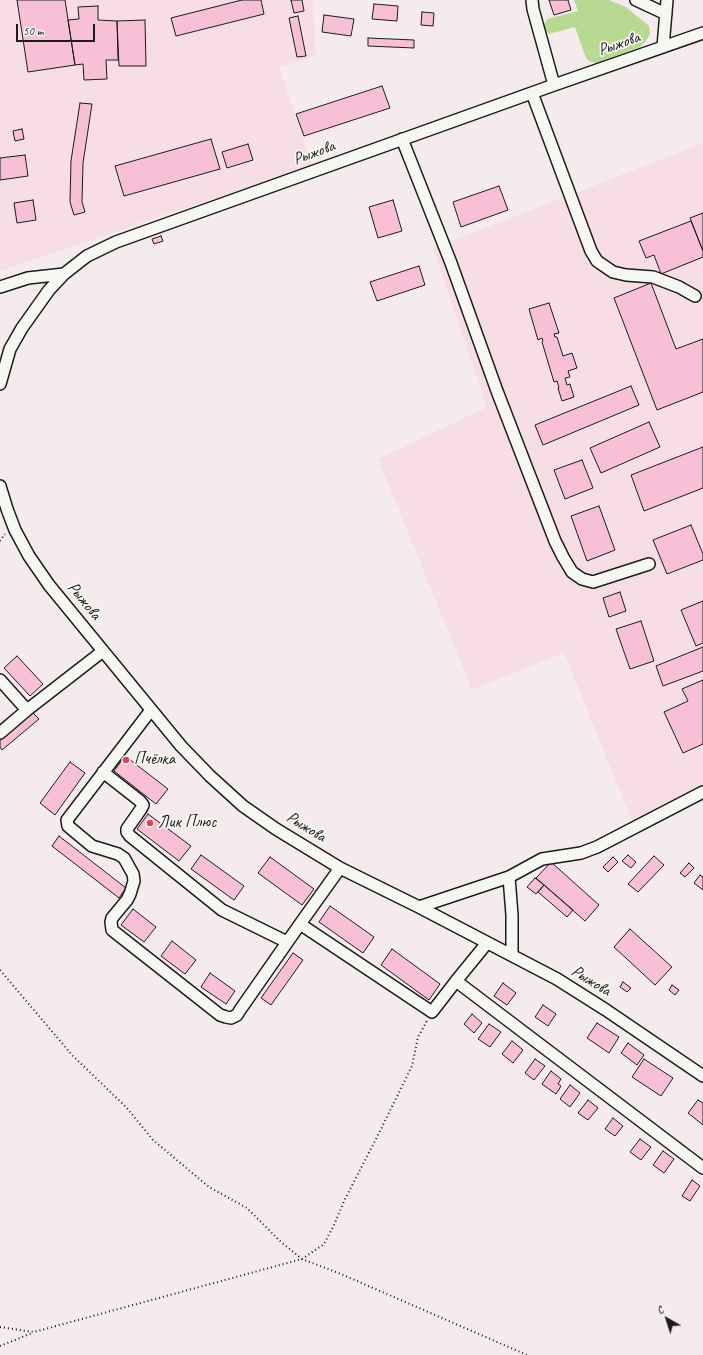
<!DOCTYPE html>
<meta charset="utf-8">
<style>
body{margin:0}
#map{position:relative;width:703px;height:1355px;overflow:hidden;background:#f6ebec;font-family:Caveat,sans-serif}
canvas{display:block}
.north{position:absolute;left:647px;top:1299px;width:40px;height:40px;-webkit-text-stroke:3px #f6f6f2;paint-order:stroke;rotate:321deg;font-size:11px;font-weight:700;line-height:16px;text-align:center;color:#1c1c1c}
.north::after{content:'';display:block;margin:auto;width:14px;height:18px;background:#1c1c1c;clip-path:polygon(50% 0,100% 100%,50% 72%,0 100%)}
.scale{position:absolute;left:16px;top:24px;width:79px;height:18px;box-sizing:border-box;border:2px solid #1c1c1c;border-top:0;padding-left:5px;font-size:12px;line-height:14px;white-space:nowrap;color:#1c1c1c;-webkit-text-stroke:3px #f6f6f2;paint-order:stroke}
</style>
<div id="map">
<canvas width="703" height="1355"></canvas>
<div class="north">С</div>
<div class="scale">50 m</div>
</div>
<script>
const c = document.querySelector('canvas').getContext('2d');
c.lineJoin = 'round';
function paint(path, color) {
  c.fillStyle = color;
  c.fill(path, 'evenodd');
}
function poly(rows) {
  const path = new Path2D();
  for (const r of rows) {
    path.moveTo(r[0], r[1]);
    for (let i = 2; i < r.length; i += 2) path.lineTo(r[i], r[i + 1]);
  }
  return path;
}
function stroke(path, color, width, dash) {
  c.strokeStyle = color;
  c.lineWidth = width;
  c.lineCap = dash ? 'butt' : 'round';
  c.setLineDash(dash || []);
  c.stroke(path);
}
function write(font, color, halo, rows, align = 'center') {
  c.font = font + ' Caveat,sans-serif';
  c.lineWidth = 3.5;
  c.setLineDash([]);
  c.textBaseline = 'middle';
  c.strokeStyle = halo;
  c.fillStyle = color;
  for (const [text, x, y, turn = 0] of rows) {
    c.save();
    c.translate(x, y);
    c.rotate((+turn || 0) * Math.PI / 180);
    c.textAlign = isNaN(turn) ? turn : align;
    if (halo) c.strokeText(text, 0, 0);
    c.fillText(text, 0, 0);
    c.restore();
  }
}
paint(poly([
 [0,0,313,0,316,56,279,67,312,165,0,271],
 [703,143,703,785,632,821,564,653,472,690,378,459,487,407,433,248]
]), '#f7dee5');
paint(poly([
 [574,0,609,0,626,7,649,26,650,34,646,41,640,47,596,63,589,61,586,58,575,27,549,34,543,27,547,19,578,11]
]), '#b7d992');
const building = poly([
 [17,0,65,0,75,65,28,72,17,0],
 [242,0,261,0,264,14,176,36,171,18,242,0],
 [291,0,302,0,304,11,294,13,291,0],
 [549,0,568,0,571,10,554,15,549,0],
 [374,4,398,6,397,21,372,19,374,4],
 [98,6,98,20,117,21,118,60,106,60,107,79,84,80,83,64,75,65,68,20,79,19,78,7,98,6],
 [422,12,434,13,433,26,421,25,422,12],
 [324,15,354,19,351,36,322,32,324,15],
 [298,16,306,56,297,57,289,18,298,16],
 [145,20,146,66,119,66,117,21,145,20],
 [368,38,414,40,414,48,368,46,368,38],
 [382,86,390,108,304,136,296,114,382,86],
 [80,103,92,104,83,163,82,202,85,212,74,215,70,202,71,161,80,103],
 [22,129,24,139,15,141,13,131,22,129],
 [211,139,220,169,124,196,115,166,211,139],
 [248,144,253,160,227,168,222,152,248,144],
 [25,155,28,176,0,180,0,158,25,155],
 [499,186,508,210,461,227,453,202,499,186],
 [33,200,36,220,17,223,14,203,33,200],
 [393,200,402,231,378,238,369,207,393,200],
 [703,213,703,251,690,218,703,213],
 [691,221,703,251,703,257,661,274,654,255,646,258,639,241,691,221],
 [161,236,163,241,154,244,152,239,161,236],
 [419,266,425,285,377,301,370,282,419,266],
 [651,283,676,349,703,339,703,392,657,410,614,298,651,283],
 [549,303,559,333,554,334,555,337,557,337,563,356,572,353,577,368,568,371,570,377,565,378,567,385,570,384,574,397,562,401,558,388,559,388,557,381,554,382,542,342,543,341,542,338,538,340,529,309,549,303],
 [631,386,639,405,543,445,535,425,631,386],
 [649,422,660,447,601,473,590,448,649,422],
 [703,447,703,488,644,511,631,475,703,447],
 [582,460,593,488,565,499,554,470,582,460],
 [599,506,615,550,587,561,571,516,599,506],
 [691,525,703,554,703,560,667,574,653,540,691,525],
 [620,592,626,611,609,617,603,598,620,592],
 [703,601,703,643,696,646,681,610,703,601],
 [641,621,654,661,630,669,616,629,641,621],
 [703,647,703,671,663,686,656,666,703,647],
 [17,656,43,684,30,696,4,668,17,656],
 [703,680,703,744,683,753,664,712,688,701,682,689,703,680],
 [33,713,39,719,2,750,0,747,0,740,33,713],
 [125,756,168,789,156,804,114,771,125,756],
 [70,762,85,773,55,815,40,803,70,762],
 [148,814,191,846,179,861,137,829,148,814],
 [59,836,126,888,119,898,52,846,59,836],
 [201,855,244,886,234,900,191,869,201,855],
 [628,855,636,862,631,868,622,861,628,855],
 [654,856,664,865,638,892,628,884,654,856],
 [270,857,314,889,302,905,258,873,270,857],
 [613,857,618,862,608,872,603,867,613,857],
 [551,862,599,905,585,921,536,878,551,862],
 [689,863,694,868,685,877,680,873,689,863],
 [700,875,703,877,703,890,694,883,700,875],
 [535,878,544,885,536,894,527,887,535,878],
 [544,885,573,910,567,917,538,892,544,885],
 [330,906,374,937,363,953,319,922,330,906],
 [133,909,156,927,144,942,121,925,133,909],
 [630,929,672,967,655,985,614,947,630,929],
 [172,941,196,960,185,974,161,956,172,941],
 [392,949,440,984,429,1000,381,965,392,949],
 [293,953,303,960,271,1005,261,998,293,953],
 [210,973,235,991,226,1004,201,987,210,973],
 [623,982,631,988,627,992,620,987,623,982],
 [503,983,516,993,507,1005,494,996,503,983],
 [672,985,679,990,675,995,669,990,672,985],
 [543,1005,556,1014,548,1026,535,1017,543,1005],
 [472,1014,482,1023,474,1033,464,1024,472,1014],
 [597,1023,619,1037,609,1053,587,1038,597,1023],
 [489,1024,501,1032,490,1047,478,1039,489,1024],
 [512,1041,523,1050,513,1063,502,1054,512,1041],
 [628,1043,644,1055,637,1065,621,1053,628,1043],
 [535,1059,545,1066,534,1080,525,1073,535,1059],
 [644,1059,673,1078,661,1096,632,1077,644,1059],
 [551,1071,561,1079,558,1084,561,1086,556,1094,542,1084,551,1071],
 [570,1085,580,1093,570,1107,560,1099,570,1085],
 [588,1100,598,1108,588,1120,578,1113,588,1100],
 [698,1100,703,1103,703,1125,688,1113,698,1100],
 [613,1118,623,1126,615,1136,605,1129,613,1118],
 [640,1139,651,1147,641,1160,630,1152,640,1139],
 [663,1151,674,1159,664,1173,653,1165,663,1151],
 [692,1180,700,1186,690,1201,682,1196,692,1180]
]);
paint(building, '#f8c0d6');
stroke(building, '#1c1c1c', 1);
const minor = poly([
 [532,0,533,9,554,85],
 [636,0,666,14],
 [663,47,667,0],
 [532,93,591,251,597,261,613,272,626,275,653,277,679,287,695,296],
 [402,139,451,263,497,391,555,541,563,557,572,572,582,579,593,582,649,564],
 [0,287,28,278,64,274],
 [0,384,10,349,22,328,49,290,64,274,87,256,116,242,554,85,703,33],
 [0,486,7,509,15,530,29,556,49,585,181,746,210,776,243,806,276,829,340,868,419,907,557,979,606,1010,703,1076],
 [0,680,27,710,103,651],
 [151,710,67,820,68,826,92,846,118,854,124,858,133,874,134,881,130,894,127,900,112,918,111,922,112,930,220,1015,226,1017,231,1018,237,1015,240,1010,300,924],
 [0,733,27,710],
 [103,772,140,801,143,805,141,809,127,829,127,832,130,836,222,910,287,942],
 [340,868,300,924,432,1012,456,981,703,1168],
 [509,877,512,915,512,955],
 [419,907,509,877,542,859,581,853,597,847,703,792],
 [456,981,487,943]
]);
stroke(minor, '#1c1c1c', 14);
stroke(poly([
 [0,541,5,534],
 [0,970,72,1055,126,1107,153,1140,209,1187,247,1208,281,1242,302,1259,341,1274,527,1355],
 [0,1327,34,1332,302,1259,324,1244,334,1225,345,1199,376,1139,412,1066,418,1037,427,1021],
 [0,1346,32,1333]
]), '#1c1c1c', 2, [1, 3]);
stroke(minor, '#f6f6f2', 11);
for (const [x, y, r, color] of [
 [126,760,4,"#d1495b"],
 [150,823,4,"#d1495b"]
]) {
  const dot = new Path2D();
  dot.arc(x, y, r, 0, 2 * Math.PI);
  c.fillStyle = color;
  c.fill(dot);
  stroke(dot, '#f6f6f2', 1.5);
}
write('17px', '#1c1c1c', '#f6f6f2', [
 ["Рыжова",619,44,-19],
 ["Рыжова",314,153,-20],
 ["Рыжова",84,601,51],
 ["Рыжова",306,827,32],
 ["Рыжова",591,981,32]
]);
write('17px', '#1c1c1c', '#f6f6f2', [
 ["Пчёлка",134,760],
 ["Лик Плюс",158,823]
], 'left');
</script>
